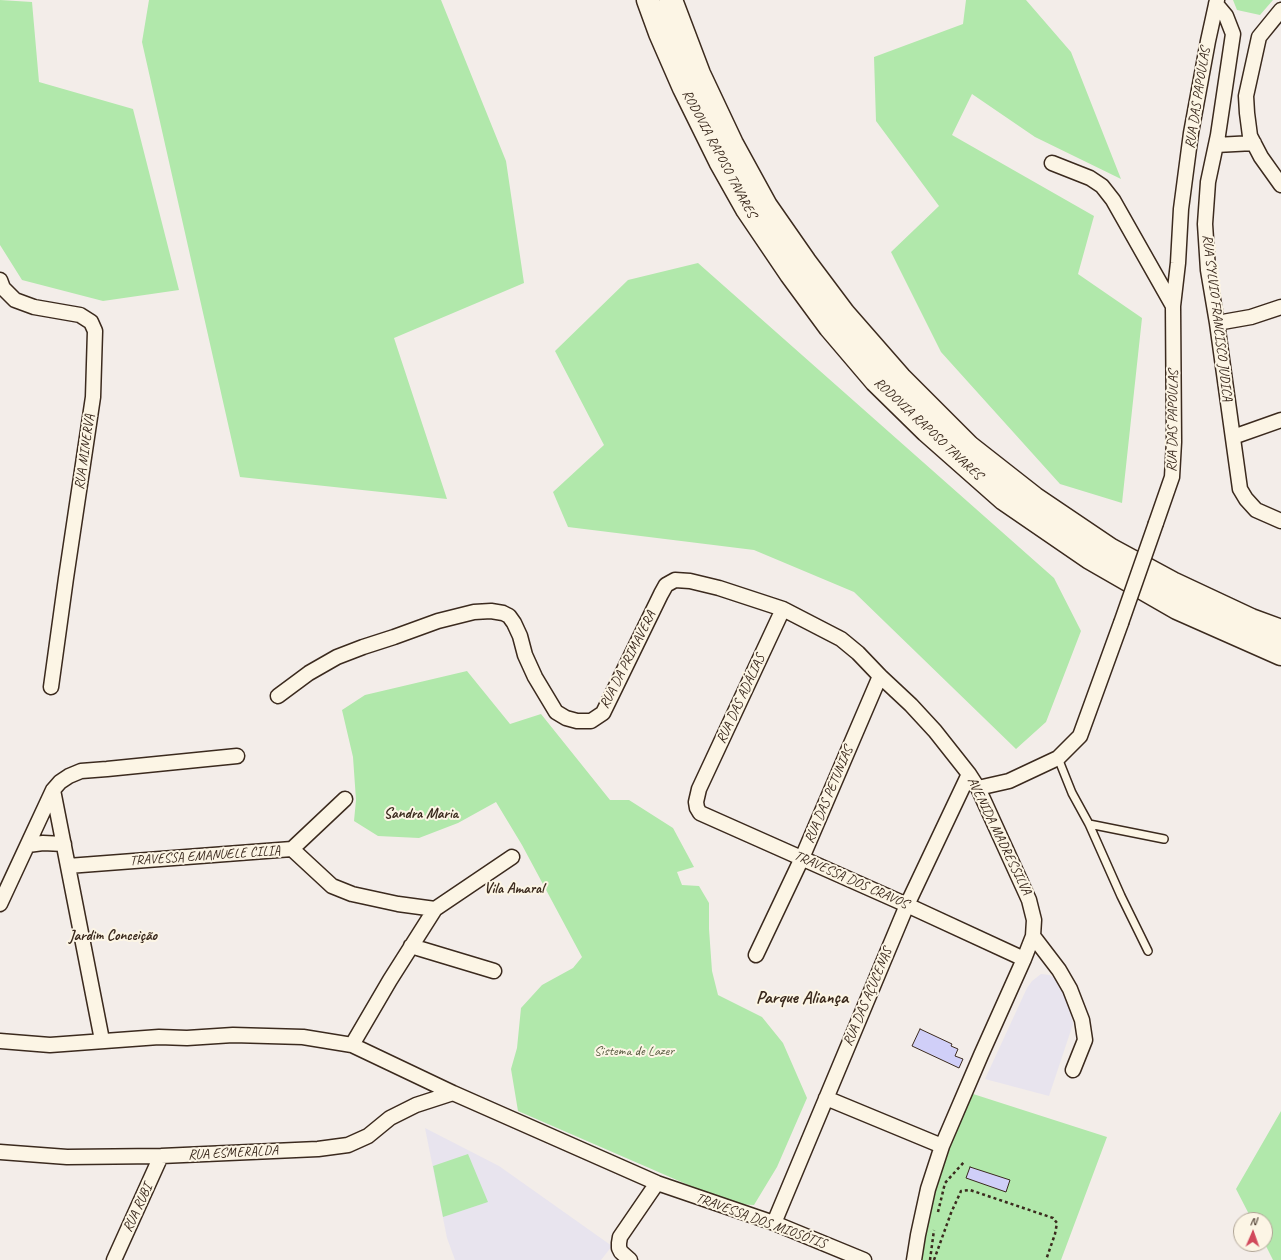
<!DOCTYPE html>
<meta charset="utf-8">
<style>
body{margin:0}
#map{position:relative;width:1281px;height:1260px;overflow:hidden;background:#f3ede9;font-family:Caveat,sans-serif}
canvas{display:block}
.north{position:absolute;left:1233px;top:1212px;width:40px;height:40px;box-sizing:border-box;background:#fcf5e5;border:1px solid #afa495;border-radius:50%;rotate:2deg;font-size:11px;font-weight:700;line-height:16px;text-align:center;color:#3b2a1e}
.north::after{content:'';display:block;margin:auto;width:14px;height:18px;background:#d1495b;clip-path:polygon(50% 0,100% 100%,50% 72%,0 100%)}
</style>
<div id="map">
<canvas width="1281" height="1260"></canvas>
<div class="north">N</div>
</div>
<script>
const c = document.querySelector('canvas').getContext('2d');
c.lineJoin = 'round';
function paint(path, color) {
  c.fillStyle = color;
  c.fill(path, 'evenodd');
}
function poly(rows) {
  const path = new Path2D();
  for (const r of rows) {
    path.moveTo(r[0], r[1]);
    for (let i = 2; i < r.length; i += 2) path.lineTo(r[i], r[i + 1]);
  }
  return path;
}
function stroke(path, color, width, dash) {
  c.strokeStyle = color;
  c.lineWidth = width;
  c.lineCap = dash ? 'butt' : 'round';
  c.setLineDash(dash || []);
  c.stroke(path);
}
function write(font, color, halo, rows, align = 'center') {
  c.font = font + ' Caveat,sans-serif';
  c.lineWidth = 4;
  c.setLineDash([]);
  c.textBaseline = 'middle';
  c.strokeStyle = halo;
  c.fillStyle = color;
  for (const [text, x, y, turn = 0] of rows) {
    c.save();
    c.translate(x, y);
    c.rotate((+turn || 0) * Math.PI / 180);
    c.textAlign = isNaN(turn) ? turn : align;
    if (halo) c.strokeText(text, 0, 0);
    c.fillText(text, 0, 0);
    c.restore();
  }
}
paint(poly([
 [1041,974,1050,975,1058,981,1066,995,1070,1010,1073,1024,1049,1096,985,1079,1027,988,1032,981],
 [425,1128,499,1166,612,1246,601,1260,455,1260,447,1238]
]), '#e8e4ee');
paint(poly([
 [0,0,32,2,39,82,133,109,179,290,103,301,22,280,0,245],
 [149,0,441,0,506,161,524,283,394,338,447,499,240,477,142,42],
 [966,0,1026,0,1071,52,1121,179,1035,137,972,94,952,135,1094,216,1078,274,1142,318,1122,503,1060,484,941,352,891,252,939,206,876,121,874,57,963,24],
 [1233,0,1273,0,1260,15,1237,10],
 [698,263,1054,578,1081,631,1046,722,1016,749,854,592,754,550,568,527,553,492,604,445,555,351,628,280],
 [467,671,510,724,541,714,610,800,629,800,673,828,694,867,677,872,682,885,699,886,709,903,709,929,712,971,718,995,762,1017,783,1043,807,1098,777,1167,754,1205,732,1204,518,1111,511,1069,517,1048,521,1008,542,985,573,968,582,957,522,845,496,802,458,823,419,838,378,836,354,821,356,800,353,757,342,710,365,695],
 [970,1093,1107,1137,1061,1260,918,1260,937,1171],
 [1281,1111,1281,1260,1273,1260,1265,1244,1265,1220,1252,1220,1236,1189],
 [468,1154,488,1202,443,1217,433,1166]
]), '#b1e8ab');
const building = poly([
 [920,1029,952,1044,951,1046,958,1049,955,1056,963,1059,959,1068,912,1046,920,1029],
 [970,1167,1010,1180,1006,1192,966,1178,970,1167]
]);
paint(building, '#d0cff8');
stroke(building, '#3b2a1e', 1);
const service = poly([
 [1058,758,1072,793,1089,824,1121,896,1148,951],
 [1089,824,1164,839]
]);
const minor = poly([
 [1216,4,1226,16,1233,34,1218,135,1208,182,1205,224,1208,270,1217,323,1240,489,1246,499,1256,510,1281,521],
 [1281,10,1259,37,1246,96,1247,113,1250,136,1261,157,1281,185],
 [1216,145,1254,143],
 [1052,163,1090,178,1102,186,1113,200,1173,306],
 [0,280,3,288,15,300,34,307,80,315,91,322,95,331,93,397,66,578,51,687],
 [1217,323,1251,317,1281,307],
 [1233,437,1281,420],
 [1156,523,1172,477,1174,442,1173,306,1178,263,1181,209,1191,133,1208,41,1217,0],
 [783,609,699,789,696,802,697,808,700,813,907,905,1024,959],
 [278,696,309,673,337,657,363,647,394,637,438,621,474,612,491,611,503,613,509,616,514,623,520,636,525,655,535,677,556,712,566,718,577,721,591,721,603,713,661,594,666,585,675,580,690,581,719,588,783,609,841,639,858,653,880,676,911,705,935,731,969,774,978,788,1029,900,1034,920,1033,936,1024,959,981,1055,942,1146,928,1189,918,1235,914,1260],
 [978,788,1009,781,1058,758,1080,736,1121,623],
 [53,790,102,1040],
 [28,845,43,843,64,844],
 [292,849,332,886,352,894,398,904,435,909,512,857],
 [68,866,292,849,345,799],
 [0,904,53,790,60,782,69,776,81,771,107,769,237,756],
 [1033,936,1059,970,1070,989,1082,1020,1085,1040,1073,1070],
 [411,946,494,971],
 [756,955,802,858,880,676],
 [0,1041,50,1045,159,1037,187,1038,233,1035,303,1037,352,1045,453,1093,657,1183,774,1223,864,1260],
 [352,1045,390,980,435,909],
 [826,1098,942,1146],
 [0,1152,67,1157,161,1156,318,1149,348,1145,368,1136,390,1118,416,1105,453,1093],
 [774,1223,907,905,969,774],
 [114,1260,161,1156],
 [630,1260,621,1252,619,1248,619,1243,620,1237,657,1183]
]);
const trunk = poly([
 [648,0,660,33,684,88,720,161,747,209,791,274,830,327,876,381,927,431,1004,499,1090,558,1177,608,1281,654],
 [671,0,699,74,732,144,766,206,805,262,844,314,900,378,969,447,1034,498,1111,550,1172,583,1251,620,1281,631]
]);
stroke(service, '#3b2a1e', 10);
stroke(minor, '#3b2a1e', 17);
stroke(trunk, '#3b2a1e', 25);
stroke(poly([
 [938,1212,945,1183,964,1162],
 [930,1260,934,1230],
 [934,1260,951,1213,961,1191,970,1190,1053,1218,1057,1223,1055,1234,1046,1260]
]), '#3b2a1e', 2.5, [3, 3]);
stroke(service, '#fcf5e5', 7);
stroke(minor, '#fcf5e5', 14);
stroke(trunk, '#fcf5e5', 22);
const minorBridge = poly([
 [1121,623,1156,523]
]);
stroke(minorBridge, '#3b2a1e', 17, []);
stroke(minorBridge, '#fcf5e5', 14);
write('14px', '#3b2a1e', '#fcf5e5', [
 ["RUA DAS PAPOULAS",1198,98,-81],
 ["RODOVIA RAPOSO TAVARES",719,154,62],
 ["RUA SYLVIO FRANCISCO JUDICA",1217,318,83],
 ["RUA DAS PAPOULAS",1173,421,-89],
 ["RODOVIA RAPOSO TAVARES",928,429,43],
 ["RUA MINERVA",85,452,-82],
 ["RUA DA PRIMAVERA",628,660,-63],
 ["RUA DAS ADÁLIAS",741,699,-65],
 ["RUA DAS PETUNIAS",829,795,-67],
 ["AVENIDA MADRESSILVA",999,836,64],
 ["TRAVESSA EMANUELE CILIA",205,856,-4],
 ["TRAVESSA DOS CRAVOS",851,880,24],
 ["RUA DAS AÇUCENAS",868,997,-67],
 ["RUA ESMERALDA",233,1153,-3],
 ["RUA RUBI",138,1208,-65],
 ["TRAVESSA DOS MIOSÓTIS",761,1221,20]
]);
write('14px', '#585a41', '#fcf5e5', [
 ["Sistema de Lazer",634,1051]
]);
write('bold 15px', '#3b2a1e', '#fcf5e5', [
 ["Sandra Maria",421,814],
 ["Vila Amaral",514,889],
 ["Jardim Conceição",113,936]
]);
write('bold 18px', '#3b2a1e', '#fcf5e5', [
 ["Parque Aliança",802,998]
]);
</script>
